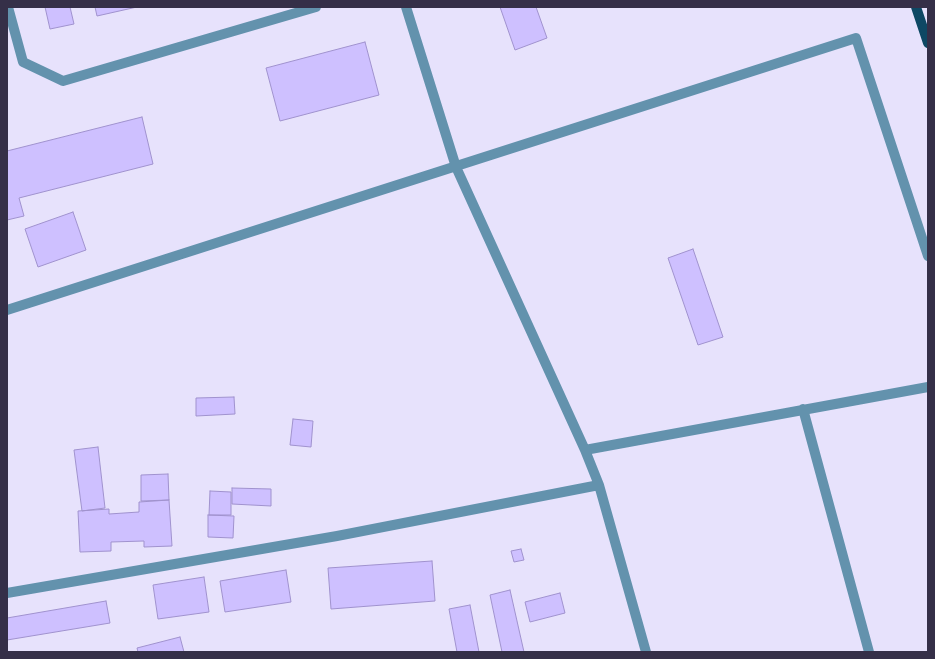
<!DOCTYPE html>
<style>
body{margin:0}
#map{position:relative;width:935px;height:659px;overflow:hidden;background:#e7e2fc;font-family:Montserrat,sans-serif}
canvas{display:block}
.frame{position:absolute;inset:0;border:8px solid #352f48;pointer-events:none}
</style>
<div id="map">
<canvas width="935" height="659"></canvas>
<div class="frame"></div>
</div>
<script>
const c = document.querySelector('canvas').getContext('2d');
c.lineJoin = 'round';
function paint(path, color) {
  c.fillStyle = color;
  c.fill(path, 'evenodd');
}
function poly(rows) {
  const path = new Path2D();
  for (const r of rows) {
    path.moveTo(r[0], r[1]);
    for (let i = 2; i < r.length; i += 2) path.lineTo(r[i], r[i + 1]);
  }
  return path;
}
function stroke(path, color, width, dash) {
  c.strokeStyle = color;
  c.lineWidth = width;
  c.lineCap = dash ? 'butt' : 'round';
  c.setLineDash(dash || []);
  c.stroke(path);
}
const building = poly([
 [45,7,70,7,74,24,50,29,45,7],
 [95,7,137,7,97,16,95,7],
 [500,7,536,7,547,38,515,50,500,7],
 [365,42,379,95,280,121,266,68,365,42],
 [142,117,153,164,19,198,24,216,7,220,7,151,142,117],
 [73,212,86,250,38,267,25,229,73,212],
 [693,249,723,337,698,345,668,258,693,249],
 [234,397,235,414,196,416,196,398,234,397],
 [293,419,313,421,311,447,290,445,293,419],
 [98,447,105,508,82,511,74,450,98,447],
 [168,474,169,500,141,501,141,475,168,474],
 [232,488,271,489,271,506,232,504,232,488],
 [210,491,231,492,231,515,209,515,210,491],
 [169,500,172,546,144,547,144,541,111,542,111,551,80,552,78,511,109,509,109,514,139,512,139,502,169,500],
 [208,515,234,516,233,538,208,537,208,515],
 [521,549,524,560,514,562,511,551,521,549],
 [432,561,435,601,331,609,328,568,432,561],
 [286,570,291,602,225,612,220,581,286,570],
 [204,577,209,612,158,619,153,585,204,577],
 [510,590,524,652,502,652,490,595,510,590],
 [560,593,565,613,530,622,525,602,560,593],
 [106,601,110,623,7,640,7,618,106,601],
 [470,605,479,652,457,652,449,609,470,605],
 [180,637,184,652,138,652,137,648,180,637]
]);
paint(building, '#cec0ff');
stroke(building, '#a092ce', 1);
stroke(poly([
 [8,7,23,62,63,81,316,7],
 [406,7,456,167,585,450,599,485,646,652],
 [7,310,856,38,928,256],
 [803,409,869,652],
 [585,450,928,387],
 [7,593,337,536,599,485]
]), '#6392ad', 10);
stroke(poly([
 [916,7,928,43]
]), '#0e4864', 10);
</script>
